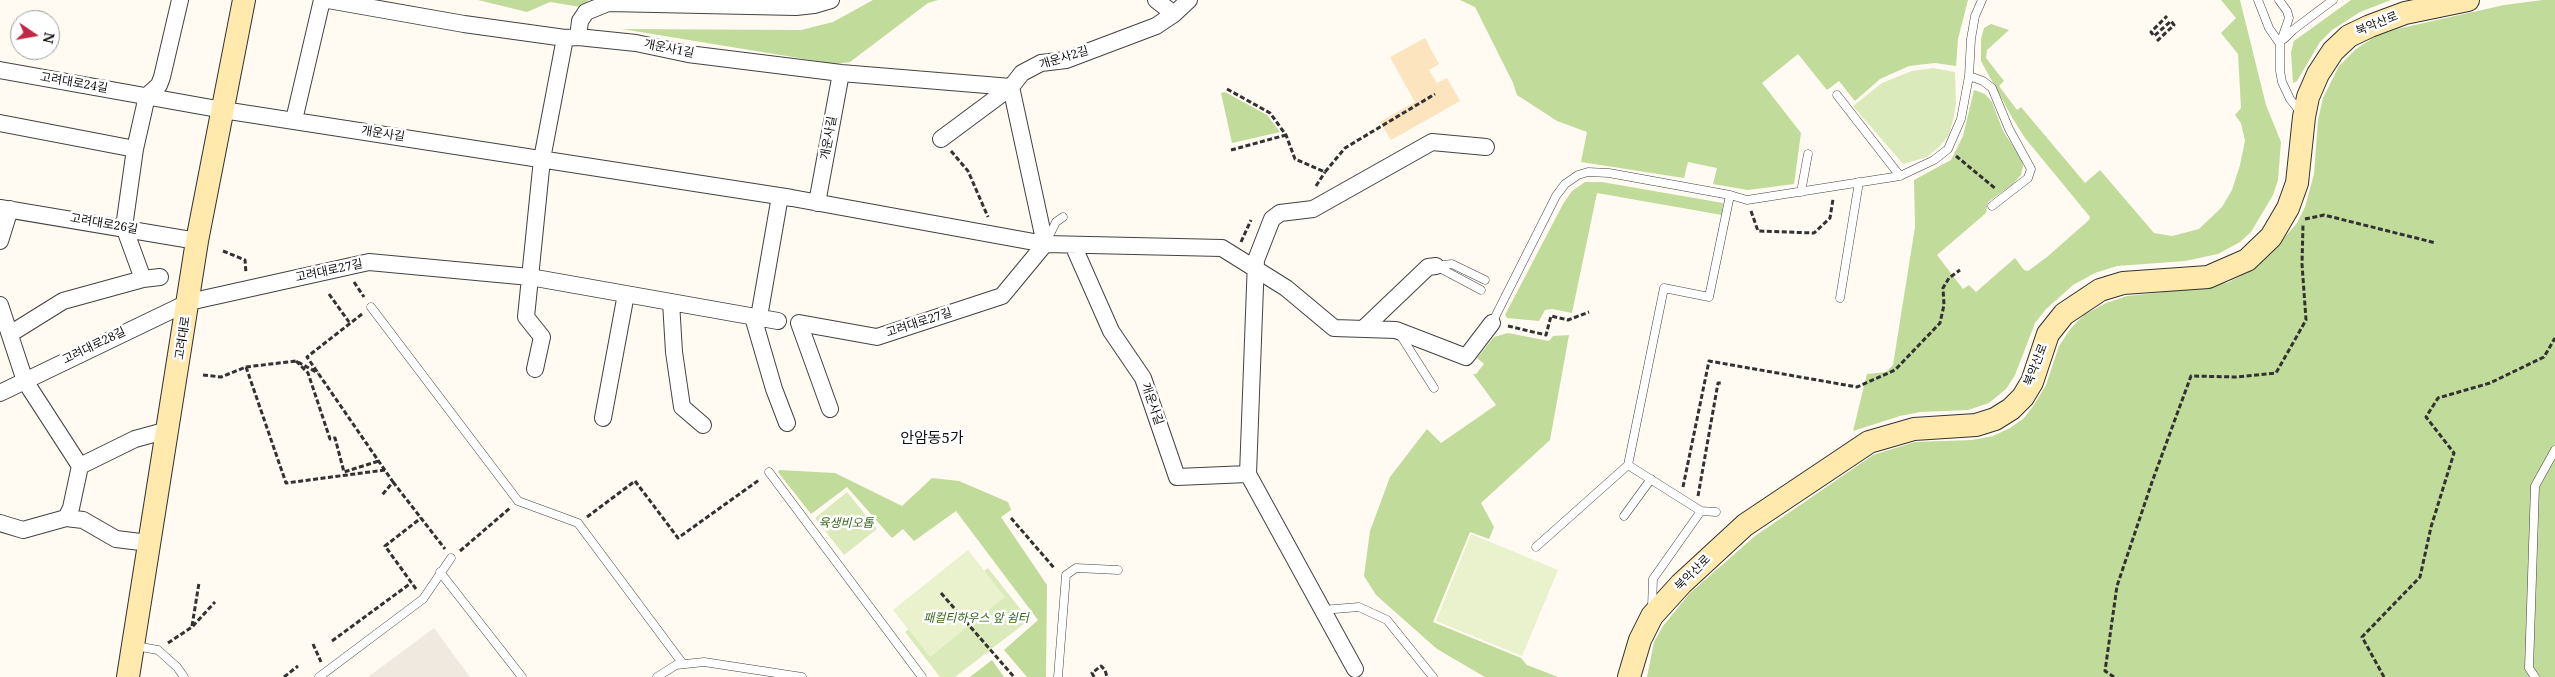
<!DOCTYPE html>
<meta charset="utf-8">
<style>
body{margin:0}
#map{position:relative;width:2555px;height:677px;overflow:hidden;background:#fffaf2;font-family:"Noto Serif",serif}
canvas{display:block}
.north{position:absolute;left:10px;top:10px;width:50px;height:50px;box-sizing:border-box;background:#fff;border:1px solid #9f9f9f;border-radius:50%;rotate:102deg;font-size:14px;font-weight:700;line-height:20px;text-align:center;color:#101010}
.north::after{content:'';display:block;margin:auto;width:18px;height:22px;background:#c12645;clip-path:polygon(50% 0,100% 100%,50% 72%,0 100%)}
</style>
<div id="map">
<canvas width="2555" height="677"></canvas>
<div class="north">N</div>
</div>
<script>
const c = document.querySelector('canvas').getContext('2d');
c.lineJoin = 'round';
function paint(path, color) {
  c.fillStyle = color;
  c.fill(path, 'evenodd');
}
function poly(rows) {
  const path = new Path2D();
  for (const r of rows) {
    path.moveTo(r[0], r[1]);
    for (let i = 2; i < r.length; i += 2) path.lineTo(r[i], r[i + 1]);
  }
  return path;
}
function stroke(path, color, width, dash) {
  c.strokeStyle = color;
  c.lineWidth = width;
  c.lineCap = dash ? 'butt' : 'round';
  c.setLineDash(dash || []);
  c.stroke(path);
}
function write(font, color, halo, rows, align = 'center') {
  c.font = font + ' "Noto Serif","Noto Sans KR",serif';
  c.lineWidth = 5;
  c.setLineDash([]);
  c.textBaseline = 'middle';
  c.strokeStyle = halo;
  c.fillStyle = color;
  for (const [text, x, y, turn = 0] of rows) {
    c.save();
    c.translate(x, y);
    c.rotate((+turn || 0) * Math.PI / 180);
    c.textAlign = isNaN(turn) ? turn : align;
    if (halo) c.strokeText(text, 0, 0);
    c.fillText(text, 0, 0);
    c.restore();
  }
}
paint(poly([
 [1933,68,1955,72,1956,104,1953,120,1949,135,1940,146,1927,157,1903,164,1853,106,1882,83,1912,71],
 [847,492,877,529,844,555,815,518],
 [988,568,1029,620,955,677,940,677,905,632]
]), '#dbeabb');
paint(poly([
 [478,0,589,0,580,7,550,2,527,12],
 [873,0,938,0,928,3,850,62,835,64,622,29,801,30,833,22],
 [1460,0,1968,0,1958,39,1956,66,1935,63,1909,66,1880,79,1855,101,1839,81,1827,90,1798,54,1762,83,1801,133,1794,184,1748,190,1713,184,1717,168,1688,162,1684,178,1581,162,1587,132,1557,121,1517,95,1513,83,1475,7],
 [2221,0,2240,0,2266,105,2281,142,2278,180,2273,195,2251,232,2240,242,2218,254,2185,261,2117,266,2095,273,2073,285,2046,309,2035,323,2015,375,2006,389,1989,403,1968,410,1920,412,1900,416,1853,431,1867,374,1886,372,1893,365,1915,227,1914,180,1951,160,1963,136,1974,90,1985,94,1992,102,2003,131,2021,158,2023,166,2021,175,2013,184,1988,202,1986,213,1937,255,1963,289,1969,285,1976,292,2015,258,2024,270,2028,271,2047,257,2089,220,2090,217,2025,138,2013,119,1981,61,1981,39,1984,28,1991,24,2009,30,1987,50,1986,58,2004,81,1999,86,2017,110,2021,107,2085,183,2100,170,2154,233,2172,236,2199,229,2222,207,2232,190,2240,165,2245,141,2241,123,2235,115,2241,108,2238,54,2221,33,2236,18],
 [2351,0,2391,0,2360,12,2332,30,2320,42,2297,81,2293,83,2291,52,2294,41],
 [2543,0,2555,0,2555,677,1647,677,1654,642,1663,626,1689,594,1755,536,1873,455,1915,442,1972,440,1993,436,2010,428,2024,418,2034,405,2046,385,2059,346,2071,328,2084,315,2106,303,2127,296,2211,287,2229,282,2244,274,2270,254,2297,223,2305,207,2314,174,2318,120,2323,98,2339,66,2356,49,2376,36,2397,29,2504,5],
 [1225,92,1267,115,1280,132,1232,143,1221,93],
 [1585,182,1602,182,1723,203,1722,215,1597,193,1572,313,1552,309,1545,310,1539,321,1507,318,1505,315,1563,204,1572,191],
 [1508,333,1549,341,1553,336,1569,335,1550,440,1481,503,1494,527,1489,539,1470,532,1433,622,1521,658,1527,665,1558,677,1485,677,1437,649,1376,595,1364,576,1370,531,1390,477,1427,429,1441,443,1496,405,1473,374,1476,374,1484,364,1477,358,1494,337],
 [779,470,835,473,902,506,932,478,959,481,1008,502,1011,510,1001,517,1047,585,1046,677,1027,677,1004,650,1038,620,956,511,914,541,903,529,892,538,847,487,811,514,778,472],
 [992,660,1004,677,970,677]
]), '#c1db9a');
paint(poly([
 [1425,38,1439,64,1429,70,1437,83,1447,78,1460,101,1391,140,1380,122,1415,102,1390,57]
]), '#fbe4be');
paint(poly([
 [1471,534,1558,570,1522,656,1436,621],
 [968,550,1005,597,930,657,893,610]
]), '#eaf1cd');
paint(poly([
 [434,628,470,677,368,677]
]), '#f0e9e0');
const lane = poly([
 [2258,0,2269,28,2280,44],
 [2279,0,2287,11,2289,18,2280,44,2280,71,2282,82,2290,99,2301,113],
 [2284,39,2293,30,2333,0],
 [1969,76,1983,81,1992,88,2009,129,2031,169,2028,178,1992,206],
 [1837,95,1900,176],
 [1801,192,1808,154],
 [1047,240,1056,222,1063,217],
 [1436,266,1452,264,1485,280],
 [1436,266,1481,290],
 [1840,298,1859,182],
 [371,307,518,501,578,523,683,664],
 [1492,323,1556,196,1565,184,1578,175,1588,172,1609,173,1730,195,1747,200,1900,176,1934,160,1948,149,1961,119,1969,76,1971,39,1975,16,1982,0],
 [1399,333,1434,388],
 [769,472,922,677],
 [1701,511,1716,512],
 [1624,516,1651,479],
 [1536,547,1628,465],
 [440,572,522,677],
 [1652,607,1653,579,1701,511,1628,465,1664,288,1709,297,1730,195],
 [1322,610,1359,607,1387,620,1433,677],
 [135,646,158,650,177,667,184,677],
 [319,677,423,599,451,558],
 [657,677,676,665,704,662,802,677],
 [1058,677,1066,575,1076,568,1118,570],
 [2535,677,2529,668,2535,486,2555,450]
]);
const street = poly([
 [328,0,464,24,565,38,578,37,636,43,688,54,841,73,1011,87],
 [1156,0,1174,14],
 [578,37,580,21,586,12,608,3,796,7,814,5,831,0],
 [0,70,223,110,792,198,1045,244,1222,248,1286,288,1334,328,1396,330,1466,357,1492,323],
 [1011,87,1045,244],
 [294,120,322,0],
 [0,123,135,149],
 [941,139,1011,87,1022,73,1041,63,1066,60,1156,26,1174,14,1189,0],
 [817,203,841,73],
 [0,208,197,241],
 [0,241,10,209],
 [1073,245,1111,331,1143,378,1177,477,1248,474,1256,260,1272,219,1280,213,1313,209,1432,142,1486,147],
 [160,277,143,279,124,227,135,149,147,96,159,85,162,77,180,0],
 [671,302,674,352,682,407,703,425],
 [0,305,25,381,80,466],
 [753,317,774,389,787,423],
 [759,317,780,196],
 [1363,329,1428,267,1436,266],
 [10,334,63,301,143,279],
 [535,369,542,337,526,317,542,159,565,38],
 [0,393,189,302,369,262,530,277,778,321],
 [830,409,799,323,877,337,1002,296,1045,244],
 [603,418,626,294],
 [1248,474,1355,669],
 [66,518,71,508,80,466,135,439,168,430],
 [0,523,23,530,66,518,83,520,116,539,149,543]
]);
const secondary = poly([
 [128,677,197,241,244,0],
 [1629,677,1640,640,1652,616,1681,584,1745,525,1869,442,1914,429,1976,425,1995,419,2011,409,2023,397,2032,382,2048,334,2064,314,2100,290,2123,283,2208,277,2247,260,2271,237,2288,208,2297,183,2304,117,2308,97,2318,74,2333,51,2349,36,2370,26,2405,13,2468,0]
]);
stroke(lane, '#434343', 9);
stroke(street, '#434343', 18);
stroke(secondary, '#323232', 24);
stroke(poly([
 [2157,41,2174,25,2171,21,2154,36,2151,32,2167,16],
 [1227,89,1270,113,1286,135,1295,159,1325,172,1345,148,1435,94],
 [1231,150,1286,135],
 [951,151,968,171,988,217],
 [1956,156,1996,189],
 [1316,186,1325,172],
 [1751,211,1758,231,1814,233,1830,218,1833,199],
 [2305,219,2324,215,2436,243],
 [1241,242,1251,220],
 [223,251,245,260,246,273],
 [354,282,364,297],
 [329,294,349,322],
 [362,314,307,357,393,482,382,495],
 [1508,326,1546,335,1551,316,1568,320,1589,312],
 [296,361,308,373,330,439,335,438,344,472,379,461],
 [246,367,286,483,385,470],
 [203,375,221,377,246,367,296,361,318,373],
 [393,482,445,549],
 [1683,487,1709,361,1857,387,1895,370,1940,323,1944,305,1943,288,1949,278,1960,270],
 [1698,496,1718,383,1723,383],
 [587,517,635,481,678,538,759,480],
 [1011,518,1055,569],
 [460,551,510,508],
 [416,589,385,546,421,518],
 [941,593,1014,677],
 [192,626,199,583],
 [332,641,411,583],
 [168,643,192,627,215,602],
 [313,644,321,662],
 [284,677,298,666],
 [1094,677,1092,673,1101,666,1105,670,1107,677],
 [2114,677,2105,671,2117,586,2152,482,2191,376,2236,377,2276,373,2306,320,2302,264,2303,225],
 [2384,677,2362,637,2420,577,2431,527,2454,453,2426,417,2438,398,2490,383,2544,357,2555,338]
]), '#323232', 3, [5, 2.5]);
stroke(lane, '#fff', 8);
stroke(street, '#fff', 16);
stroke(secondary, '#ffe9ad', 22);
write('12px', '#101010', '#fff', [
 ["북악산로",2377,24,-22],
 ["개운사1길",669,49,11],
 ["개운사2길",1064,58,-17],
 ["고려대로24길",74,83,10],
 ["개운사길",383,134,9],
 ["개운사길",829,138,-80],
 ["고려대로26길",104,224,10],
 ["고려대로27길",329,271,-12],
 ["고려대로27길",919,323,-18],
 ["고려대로",183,338,-81],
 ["고려대로28길",94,346,-26],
 ["북악산로",2036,365,-69],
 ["개운사길",1152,404,71],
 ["북악산로",1693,573,-45]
]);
write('italic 12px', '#39691f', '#fff', [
 ["육생비오톱",846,524],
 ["패컬티하우스 앞 쉼터",976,619]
]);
write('15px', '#101010', '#fff', [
 ["안암동5가",932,439]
]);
</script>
